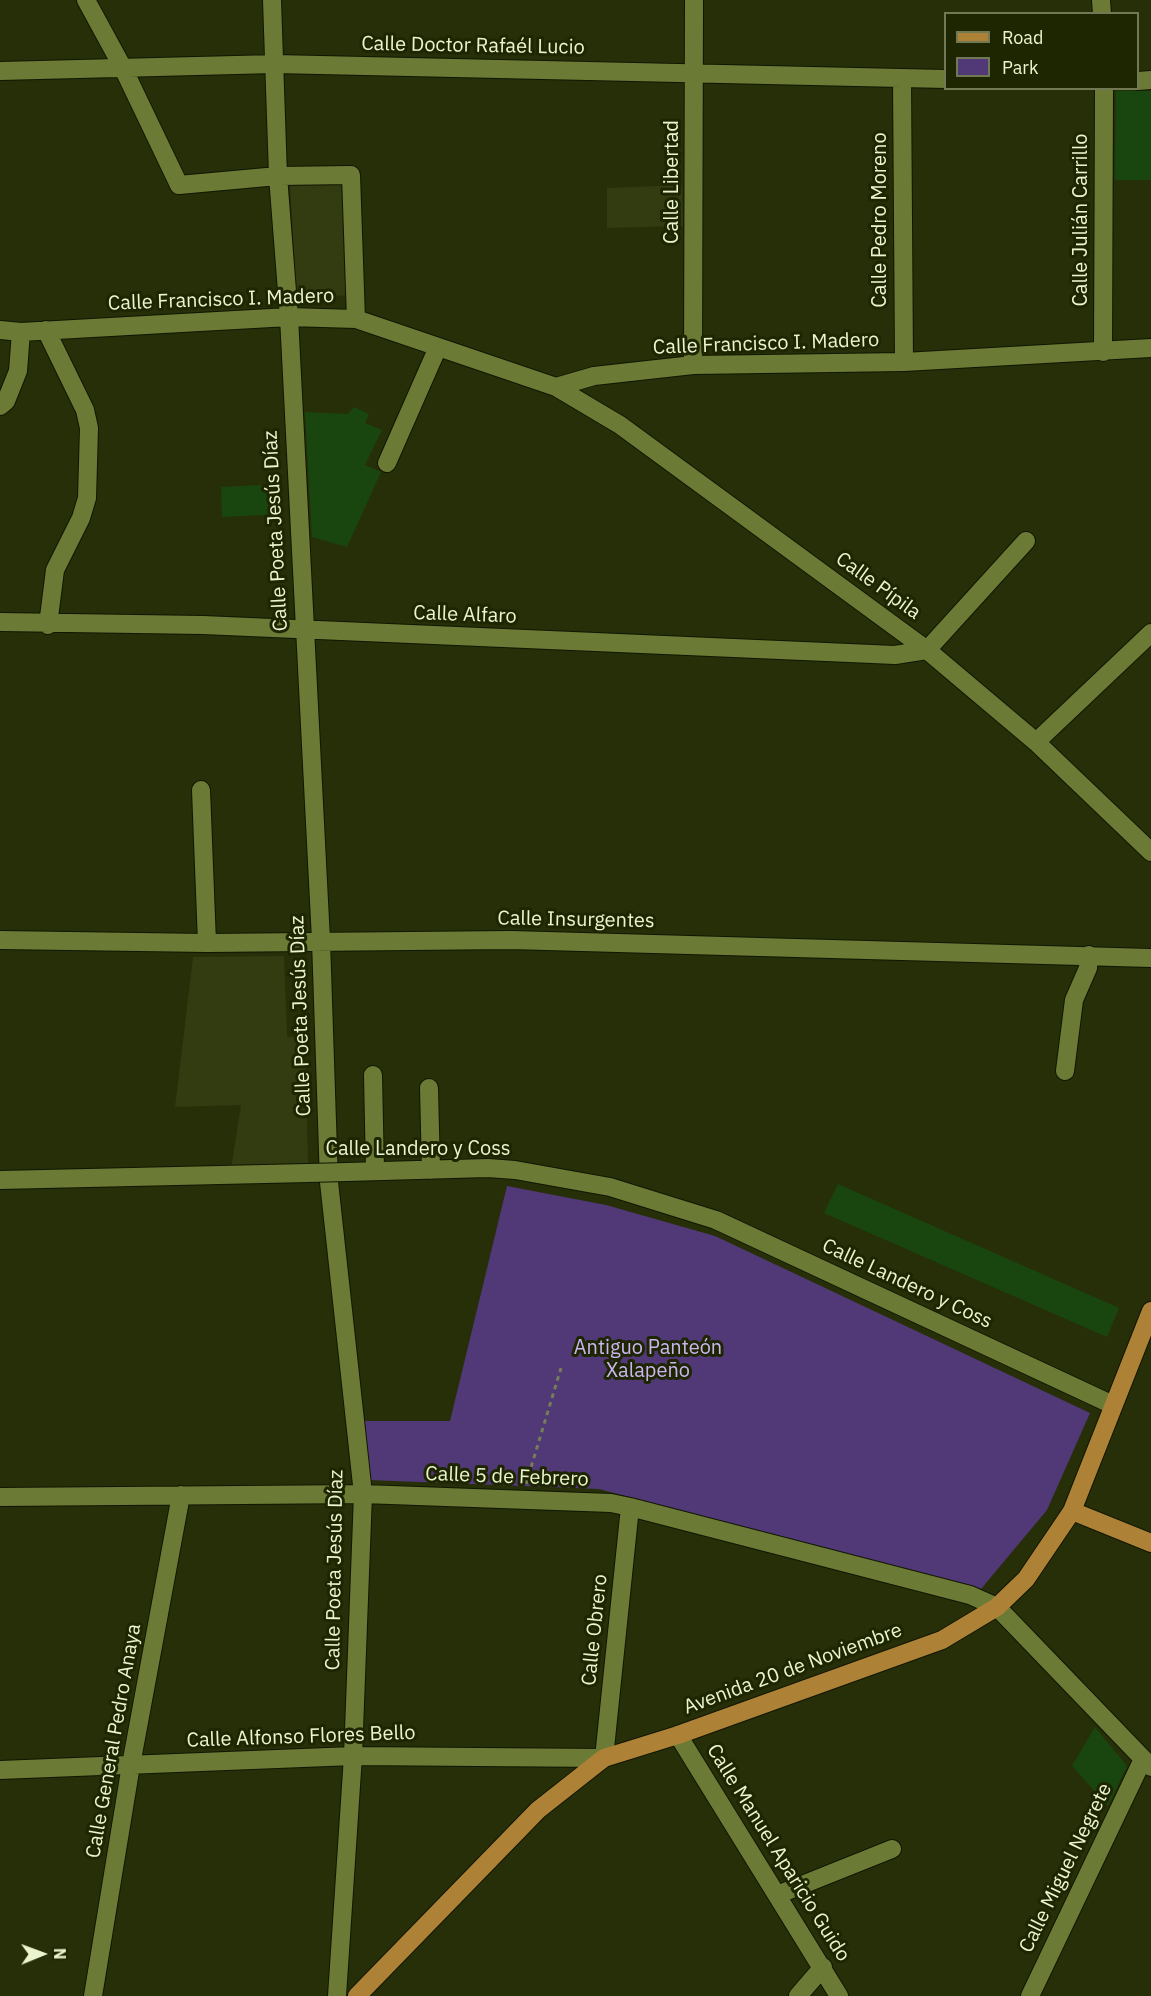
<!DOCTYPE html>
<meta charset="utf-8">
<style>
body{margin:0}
#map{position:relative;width:1151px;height:1996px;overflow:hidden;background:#272f09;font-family:"IBM Plex Sans",sans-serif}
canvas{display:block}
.legend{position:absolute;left:944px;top:12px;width:195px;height:78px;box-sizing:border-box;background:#1e2501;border:2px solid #707854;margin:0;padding:8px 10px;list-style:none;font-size:18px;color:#eaf5d0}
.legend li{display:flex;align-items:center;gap:12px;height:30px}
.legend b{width:30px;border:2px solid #707854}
.north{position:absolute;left:12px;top:1924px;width:60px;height:60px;-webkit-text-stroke:4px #1e2501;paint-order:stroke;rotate:89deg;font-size:16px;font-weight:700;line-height:24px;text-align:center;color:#eaf5d0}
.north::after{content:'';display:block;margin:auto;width:21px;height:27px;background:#eaf5d0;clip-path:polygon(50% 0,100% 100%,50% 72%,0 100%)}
</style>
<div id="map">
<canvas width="1151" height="1996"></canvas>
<ul class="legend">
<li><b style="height:8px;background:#ae8236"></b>Road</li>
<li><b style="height:16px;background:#513877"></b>Park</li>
</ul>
<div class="north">N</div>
</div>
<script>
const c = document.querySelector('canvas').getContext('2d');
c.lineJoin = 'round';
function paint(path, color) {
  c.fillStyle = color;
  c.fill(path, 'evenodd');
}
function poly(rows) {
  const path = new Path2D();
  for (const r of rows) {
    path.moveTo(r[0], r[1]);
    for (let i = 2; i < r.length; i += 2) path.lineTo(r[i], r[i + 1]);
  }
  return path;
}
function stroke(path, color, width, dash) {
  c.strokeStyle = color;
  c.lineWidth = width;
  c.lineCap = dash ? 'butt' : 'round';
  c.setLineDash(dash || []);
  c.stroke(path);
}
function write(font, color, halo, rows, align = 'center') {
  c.font = font + ' "IBM Plex Sans",sans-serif';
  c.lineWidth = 6;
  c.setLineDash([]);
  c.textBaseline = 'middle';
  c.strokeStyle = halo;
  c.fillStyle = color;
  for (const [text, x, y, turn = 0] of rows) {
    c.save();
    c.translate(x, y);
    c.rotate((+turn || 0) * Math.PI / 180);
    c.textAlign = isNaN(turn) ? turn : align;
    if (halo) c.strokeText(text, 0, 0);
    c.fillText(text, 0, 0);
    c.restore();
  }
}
paint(poly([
 [346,178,352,295,296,298,290,181],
 [682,185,683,226,607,228,607,188],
 [284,956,287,1037,305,1037,308,1164,231,1169,241,1105,175,1107,193,957]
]), '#333b10');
paint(poly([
 [507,1186,606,1205,715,1236,1090,1413,1047,1510,981,1589,599,1489,368,1480,364,1421,450,1421]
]), '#513877');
paint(poly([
 [1116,91,1151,91,1151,180,1115,180],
 [354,407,369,414,365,423,382,430,365,465,381,472,347,547,312,537,305,412,348,414],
 [281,484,282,514,222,517,221,487],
 [838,1184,1119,1308,1107,1337,824,1213],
 [1095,1727,1127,1766,1108,1806,1072,1766]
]), '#19460f');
const minor = poly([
 [86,0,123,68,179,185,278,176,351,175,356,319],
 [272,0,278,176,289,317,321,940,329,1182,363,1494,353,1756,337,1996],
 [1101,0,1102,14],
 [0,71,275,64,946,79],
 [902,78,904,362],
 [1138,81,1151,80],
 [0,330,21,332,289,317,356,319,556,387,620,425,927,650,1036,742,1151,852],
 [46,330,85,410,89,428,87,498,81,518,55,570,48,625],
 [1103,352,1104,88],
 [693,365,694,0],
 [556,387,594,376,693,365,904,362,1151,348],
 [0,406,6,401,18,371,21,332],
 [387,463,438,347],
 [0,622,203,625,895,655,927,650,1026,541],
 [1036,742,1151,633],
 [201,790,207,943],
 [0,940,207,943,511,940,1151,958],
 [1065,1071,1074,1000,1088,968,1089,955],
 [373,1075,375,1171],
 [429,1088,431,1170],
 [347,1172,488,1168,515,1170,610,1187,716,1220,1113,1405],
 [0,1180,308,1173],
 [0,1497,363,1494,611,1503,630,1507,970,1595,997,1607,1151,1767],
 [678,1735,839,1996],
 [0,1770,353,1756,604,1758,630,1507],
 [777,1895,892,1849],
 [93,1996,131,1765,181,1495],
 [798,1996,823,1967],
 [1030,1996,1143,1759]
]);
const major = poly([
 [1072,1511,1151,1543],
 [357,1996,538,1810,604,1758,678,1735,942,1640,997,1607,1026,1579,1072,1511,1151,1311]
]);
stroke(minor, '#111602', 20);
stroke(major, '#111602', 20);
stroke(poly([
 [526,1484,561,1368]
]), '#757e58', 3, [4.5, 4.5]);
stroke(minor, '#6b7b35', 18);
stroke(major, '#ae8236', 18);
const minorBridge = poly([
 [308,1173,347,1172]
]);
stroke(minorBridge, '#111602', 20, []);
stroke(minorBridge, '#6b7b35', 18);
write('20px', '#eaf5d0', '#1e2501', [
 ["Calle Doctor Rafaél Lucio",473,46,1],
 ["Calle Libertad",672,182,-90],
 ["Calle Pedro Moreno",880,220,-90],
 ["Calle Julián Carrillo",1081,220,-90],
 ["Calle Francisco I. Madero",221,300,-2],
 ["Calle Francisco I. Madero",766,344,-2],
 ["Calle Poeta Jesús Díaz",276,531,-93],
 ["Calle Pípila",878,586,36],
 ["Calle Alfaro",465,615,2],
 ["Calle Insurgentes",576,920,1],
 ["Calle Poeta Jesús Díaz",301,1016,-92],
 ["Calle Landero y Coss",418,1149],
 ["Calle Landero y Coss",907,1284,25],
 ["Calle 5 de Febrero",507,1477,2],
 ["Calle Poeta Jesús Díaz",335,1570,-89],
 ["Calle Obrero",595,1630,-84],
 ["Avenida 20 de Noviembre",793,1669,-20],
 ["Calle Alfonso Flores Bello",301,1737,-2],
 ["Calle General Pedro Anaya",114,1741,-80],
 ["Calle Manuel Aparicio Guido",778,1853,58],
 ["Calle Miguel Negrete",1066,1868,-64]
]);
write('20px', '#cab5f1', '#1e2501', [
 ["Antiguo Panteón",648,1348],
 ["Xalapeño",648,1371]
]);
</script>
